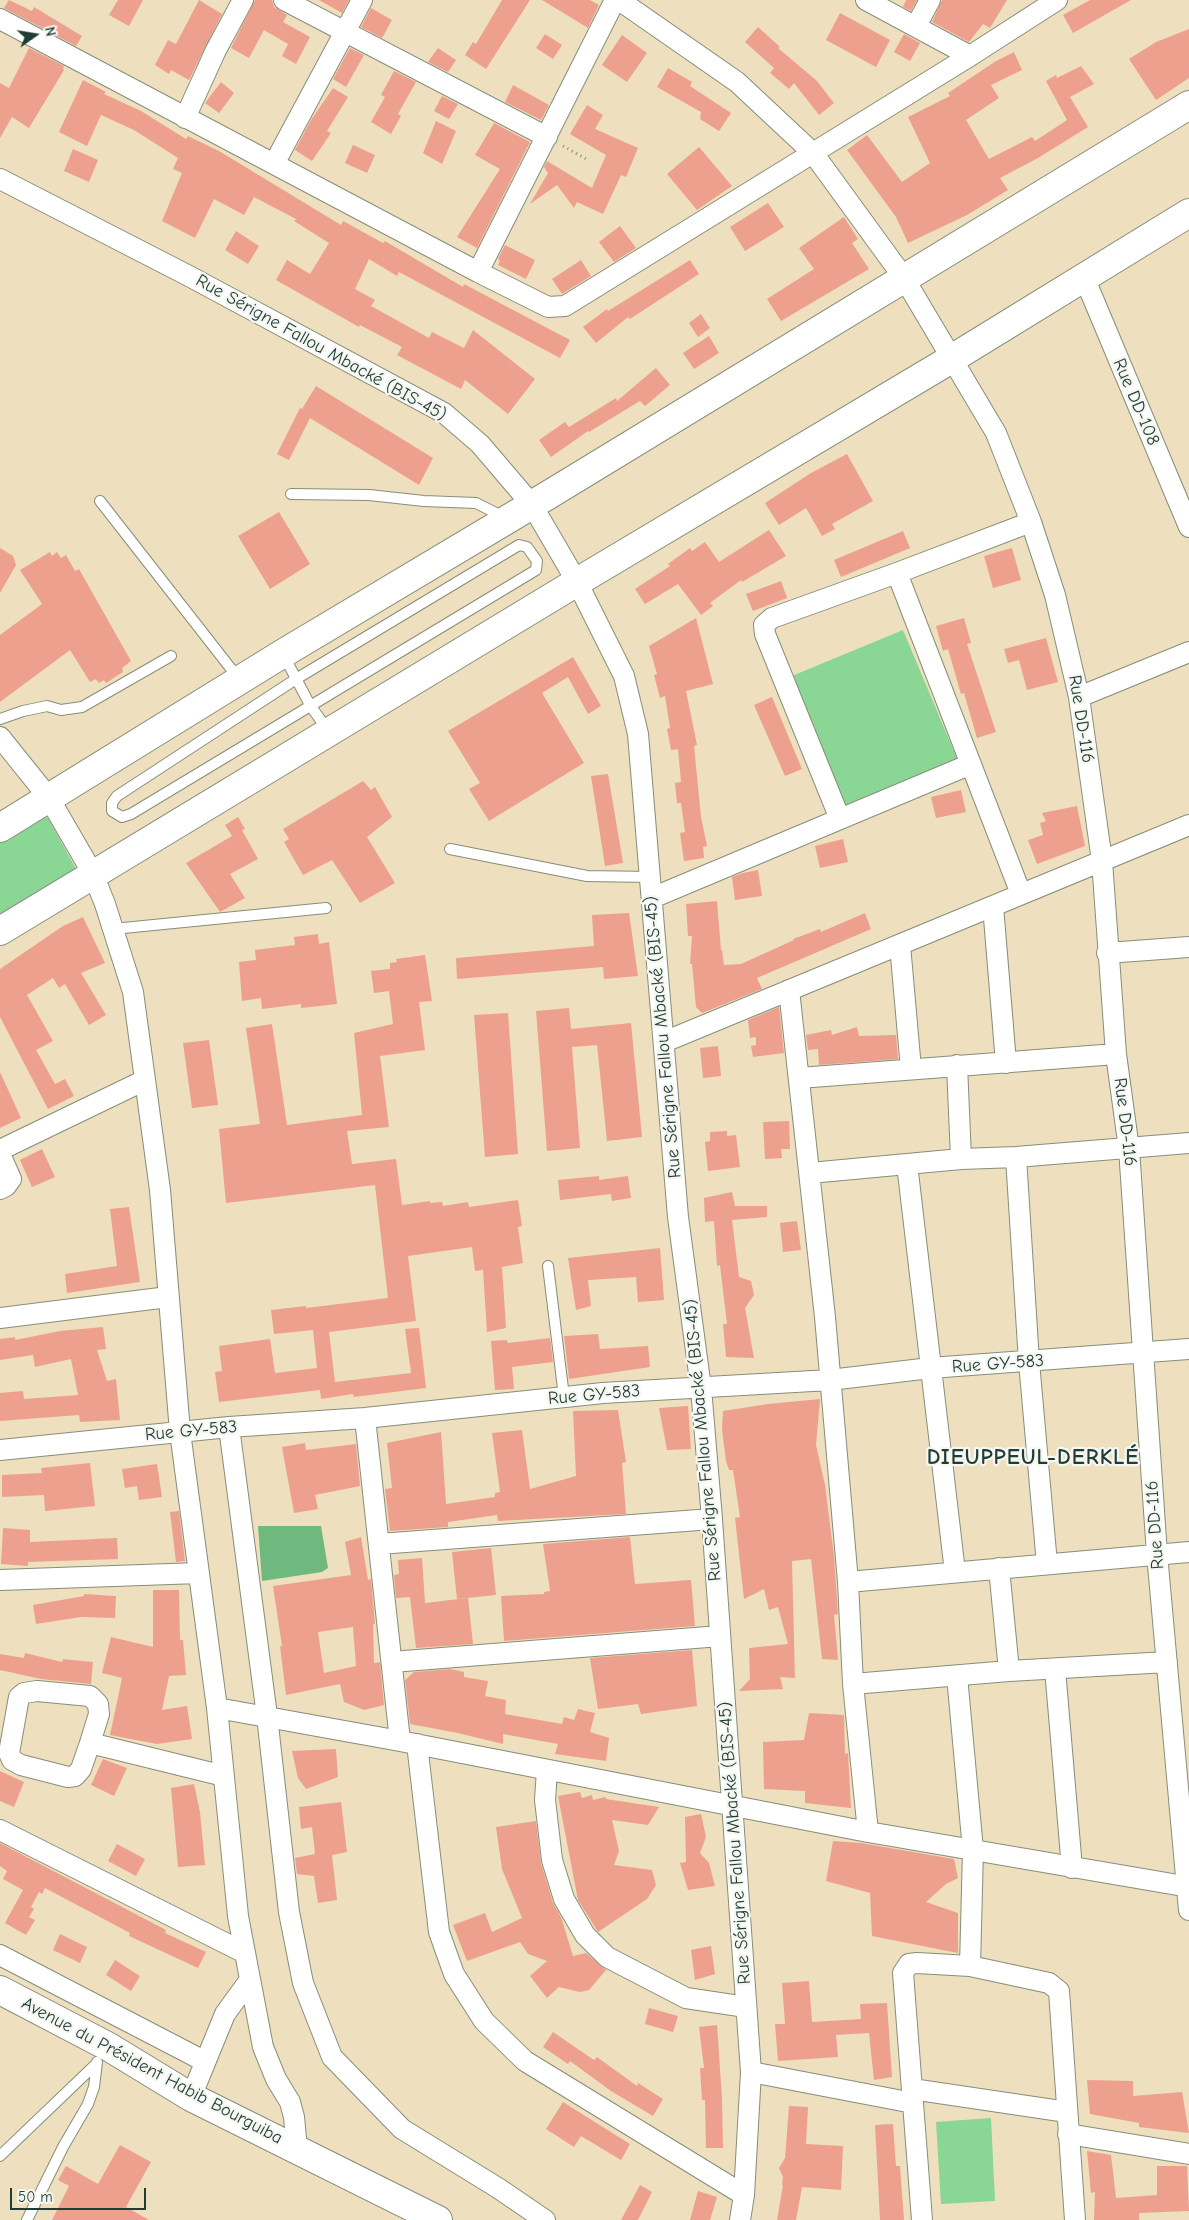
<!DOCTYPE html>
<meta charset="utf-8">
<style>
body{margin:0}
#map{position:relative;width:1189px;height:2220px;overflow:hidden;background:#eedfbe;font-family:"Comic Neue",sans-serif}
canvas{display:block}
.north{position:absolute;left:10px;top:10px;width:50px;height:50px;-webkit-text-stroke:4px #f6f6f2;paint-order:stroke;rotate:77deg;font-size:14px;font-weight:700;line-height:20px;text-align:center;color:#1f3d34}
.north::after{content:'';display:block;margin:auto;width:18px;height:22px;background:#1f3d34;clip-path:polygon(50% 0,100% 100%,50% 72%,0 100%)}
.scale{position:absolute;left:10px;top:2188px;width:136px;height:22px;box-sizing:border-box;border:2px solid #1f3d34;border-top:0;padding-left:6px;font-size:15px;line-height:18px;white-space:nowrap;color:#1f3d34;-webkit-text-stroke:4px #f6f6f2;paint-order:stroke}
</style>
<div id="map">
<canvas width="1189" height="2220"></canvas>
<div class="north">N</div>
<div class="scale">50 m</div>
</div>
<script>
const c = document.querySelector('canvas').getContext('2d');
c.lineJoin = 'round';
function paint(path, color) {
  c.fillStyle = color;
  c.fill(path, 'evenodd');
}
function poly(rows) {
  const path = new Path2D();
  for (const r of rows) {
    path.moveTo(r[0], r[1]);
    for (let i = 2; i < r.length; i += 2) path.lineTo(r[i], r[i + 1]);
  }
  return path;
}
function stroke(path, color, width, dash) {
  c.strokeStyle = color;
  c.lineWidth = width;
  c.lineCap = dash ? 'butt' : 'round';
  c.setLineDash(dash || []);
  c.stroke(path);
}
function write(font, color, halo, rows, align = 'center') {
  c.font = font + ' "Comic Neue",sans-serif';
  c.lineWidth = 4.5;
  c.setLineDash([]);
  c.textBaseline = 'middle';
  c.strokeStyle = halo;
  c.fillStyle = color;
  for (const [text, x, y, turn = 0] of rows) {
    c.save();
    c.translate(x, y);
    c.rotate((+turn || 0) * Math.PI / 180);
    c.textAlign = isNaN(turn) ? turn : align;
    if (halo) c.strokeText(text, 0, 0);
    c.fillText(text, 0, 0);
    c.restore();
  }
}
paint(poly([
 [903,630,958,761,842,810,787,678],
 [43,816,48,818,75,867,75,874,0,923,0,840],
 [991,2118,995,2201,941,2204,936,2122]
]), '#8ad795');
paint(poly([
 [258,1526,321,1526,328,1568,322,1572,262,1581]
]), '#6fb87e');
paint(poly([
 [9,0,32,11,34,7,82,36,76,46,4,8],
 [118,0,143,0,129,26,109,15],
 [199,0,222,14,189,80,171,70,169,74,155,65,168,40,176,44],
 [255,0,272,0,274,7,287,15,283,22,310,37,296,64,282,56,288,44,264,30,249,58,231,48],
 [319,0,349,0,342,13],
 [502,0,530,0,486,69,465,55,473,42,476,44],
 [542,0,590,0,599,5,588,28],
 [906,0,917,0,911,11,903,7],
 [942,0,1007,0,990,28,983,24,969,42,932,22],
 [1090,0,1131,0,1073,33,1063,15],
 [371,8,392,20,382,38,361,27],
 [840,13,890,40,876,67,826,40],
 [758,27,780,47,778,48,817,81,834,103,819,115,794,83,789,89,770,73,774,68,745,42],
 [1189,29,1189,78,1156,100,1129,59,1156,42],
 [545,34,562,45,553,59,536,48],
 [904,34,920,43,910,61,894,52],
 [622,35,647,53,627,82,602,65],
 [29,48,64,66,63,69,64,70,29,128,12,117,0,138,0,83,9,88],
 [350,48,364,55,346,87,333,79],
 [438,48,456,60,448,72,428,62],
 [1014,52,1022,70,991,85,999,98,966,120,989,159,1032,137,1035,141,1067,120,1046,81,1056,75,1057,78,1081,66,1094,84,1070,97,1088,127,1038,158,1000,178,1008,190,967,215,908,243,896,217,847,150,867,135,902,182,930,163,908,117,950,96,948,93,996,61],
 [668,68,692,82,690,86,731,113,719,131,700,119,701,112,657,87],
 [394,71,416,82,398,114,401,116,391,134,371,122,385,97,381,95],
 [83,80,106,92,104,94,141,111,186,139,188,136,219,151,341,225,343,221,383,243,385,241,463,287,464,284,570,340,560,358,399,272,397,276,369,259,355,289,375,300,371,306,429,338,432,332,464,348,473,330,535,379,508,414,465,380,461,389,397,355,402,347,360,325,359,327,276,280,287,260,310,274,329,243,294,221,296,219,254,197,244,215,214,199,195,238,162,221,182,173,173,169,178,158,134,130,101,115,87,146,59,132],
 [221,82,234,93,219,113,205,103],
 [513,85,549,105,541,120,505,102],
 [333,88,348,97,327,131,331,133,312,161,295,150,311,120],
 [442,96,458,104,449,119,434,111],
 [587,105,603,115,595,129,638,148,626,177,621,175,603,214,577,202,574,208,557,185,530,204,548,173,544,167,547,161,592,188,606,155,570,134],
 [436,121,456,131,442,164,423,153],
 [494,123,530,142,477,248,457,237,500,169,475,155],
 [353,145,375,155,367,173,345,163],
 [699,147,732,186,697,210,667,174],
 [73,149,98,160,89,182,64,171],
 [768,203,784,227,745,251,730,227],
 [844,217,858,239,852,243,869,269,781,321,767,299,814,269,799,248],
 [620,226,636,248,614,262,599,242],
 [236,231,259,246,248,264,225,250],
 [505,245,535,260,526,279,498,265,500,261,498,259],
 [581,260,591,276,562,294,552,279],
 [690,260,699,274,630,319,628,317,596,343,583,327,607,309,608,311],
 [701,314,710,328,698,337,689,323],
 [709,336,719,353,694,369,683,353],
 [656,368,670,385,645,406,640,401,589,432,588,431,551,457,539,440,565,422,569,427,616,398,617,401],
 [316,386,433,458,419,485,310,418,289,460,277,454,300,408,302,409],
 [847,454,873,501,832,524,835,529,822,536,806,508,779,525,765,503,811,473],
 [279,512,310,564,270,589,238,536],
 [769,530,786,556,742,582,741,580,710,603,713,606,701,615,678,584,645,604,635,589,670,566,668,564,690,548,692,551,705,542,719,562],
 [903,531,910,548,841,577,834,560],
 [0,548,13,556,16,565,0,593],
 [1012,548,1021,580,993,588,984,556],
 [50,552,52,556,57,552,61,558,66,555,75,571,79,569,131,661,122,668,123,672,106,683,104,680,99,683,96,679,90,682,70,650,0,702,0,635,42,604,20,570],
 [781,581,787,598,753,611,746,594],
 [696,618,713,684,686,691,697,745,694,746,701,817,707,846,703,847,704,858,684,861,680,833,685,832,681,803,677,803,675,783,681,782,678,749,671,750,667,729,670,728,665,696,660,698,654,675,657,674,649,646],
 [964,618,971,643,967,644,996,732,977,738,964,693,961,694,948,649,943,651,936,626],
 [1046,638,1058,682,1027,690,1019,660,1008,663,1004,649],
 [573,657,601,706,588,714,568,677,542,693,584,763,489,821,469,789,480,783,448,731],
 [772,697,802,769,785,776,754,705],
 [608,774,623,863,605,866,591,776],
 [363,781,371,790,375,787,392,817,367,837,395,883,360,903,332,860,303,875,284,842,289,839,283,829],
 [961,790,966,812,936,818,931,797],
 [1077,806,1085,846,1037,864,1028,840,1043,835,1040,823,1046,821,1042,813],
 [238,817,245,829,242,830,258,859,230,874,245,898,220,912,186,863,232,836,225,825],
 [843,839,848,862,820,868,815,846],
 [758,870,762,896,735,900,732,877,743,873],
 [717,901,721,950,722,950,724,965,741,964,794,940,793,939,820,929,821,932,865,913,871,929,757,978,762,989,702,1013,696,1007,692,964,690,964,692,936,688,936,686,904],
 [629,913,638,976,604,979,603,967,457,979,456,958,594,946,592,915],
 [83,917,105,963,81,973,106,1015,89,1025,65,984,59,988,53,978,27,995,53,1041,36,1050,55,1084,65,1079,74,1096,48,1109,0,1017,0,969,63,926],
 [318,934,319,944,329,942,337,1004,301,1008,301,1004,262,1009,261,998,242,1001,239,962,256,960,255,950,295,945,294,937],
 [425,955,432,1001,419,1002,425,1050,380,1056,389,1127,347,1131,352,1164,396,1159,402,1205,430,1201,430,1203,442,1202,443,1206,468,1202,469,1207,518,1200,522,1226,518,1227,523,1263,502,1267,506,1328,487,1332,483,1270,475,1271,472,1247,408,1256,416,1321,329,1332,335,1382,411,1373,405,1329,419,1328,426,1388,354,1397,353,1394,321,1399,320,1390,219,1402,215,1372,222,1371,219,1346,270,1339,275,1373,317,1368,313,1330,274,1334,271,1310,306,1306,306,1308,388,1298,375,1185,226,1203,219,1129,260,1124,246,1028,272,1024,287,1125,362,1115,354,1033,393,1024,389,991,374,993,371,971,390,969,390,963,397,962,396,959],
 [779,1007,784,1053,753,1057,751,1046,756,1045,756,1037,750,1038,748,1020],
 [569,1008,571,1029,631,1023,642,1137,607,1141,597,1045,572,1047,580,1148,547,1151,536,1011],
 [508,1013,518,1154,485,1157,474,1015],
 [857,1027,859,1036,896,1035,898,1059,819,1065,818,1049,808,1050,806,1035,831,1030,832,1035],
 [209,1040,218,1105,192,1108,183,1043],
 [718,1046,721,1076,703,1078,700,1048],
 [0,1072,21,1118,0,1128],
 [789,1121,790,1149,781,1149,782,1158,765,1159,763,1122],
 [727,1131,727,1136,736,1135,740,1167,708,1171,705,1142,710,1141,710,1132],
 [42,1149,55,1177,32,1187,20,1160],
 [599,1176,599,1180,628,1176,631,1198,612,1201,611,1194,560,1200,558,1180],
 [732,1192,735,1206,767,1206,767,1217,732,1220,739,1277,751,1281,754,1295,745,1308,754,1358,726,1357,723,1324,727,1324,720,1265,717,1266,714,1221,705,1222,704,1198],
 [129,1207,140,1282,67,1293,65,1274,117,1266,110,1209],
 [797,1221,801,1250,783,1252,780,1223],
 [660,1248,664,1300,638,1302,636,1277,588,1280,591,1306,576,1310,568,1258],
 [103,1327,106,1349,97,1350,107,1381,116,1379,120,1420,80,1422,79,1415,0,1421,0,1393,23,1391,24,1399,78,1395,71,1359,35,1367,33,1355,0,1360,0,1339,15,1337,15,1340,60,1331],
 [598,1334,600,1349,648,1346,650,1367,569,1379,564,1336],
 [550,1338,553,1362,512,1367,514,1389,495,1390,491,1341,507,1340,508,1343],
 [820,1399,816,1445,825,1485,834,1556,838,1614,834,1615,838,1660,822,1659,811,1559,792,1561,795,1678,780,1677,783,1689,739,1691,750,1679,749,1648,788,1644,778,1607,769,1610,764,1589,744,1599,735,1518,740,1517,733,1470,729,1470,726,1461,722,1430,723,1411,768,1404],
 [688,1406,691,1449,667,1450,659,1408],
 [618,1410,626,1462,622,1463,626,1514,498,1521,497,1515,448,1522,448,1527,390,1531,385,1489,392,1488,387,1443,441,1432,446,1504,495,1497,495,1493,500,1492,492,1433,522,1430,530,1489,576,1476,573,1411],
 [305,1443,306,1450,356,1444,360,1486,315,1495,318,1509,294,1513,282,1447],
 [90,1463,95,1506,45,1511,44,1495,2,1497,2,1475,42,1473,41,1468],
 [157,1464,162,1497,139,1500,137,1486,125,1488,122,1469],
 [179,1511,185,1561,176,1562,170,1512],
 [3,1528,30,1530,30,1542,117,1538,118,1559,28,1562,28,1566,1,1564],
 [361,1537,368,1580,371,1579,375,1624,373,1624,374,1663,380,1662,384,1705,364,1710,344,1702,340,1684,286,1695,280,1646,282,1646,273,1586,351,1575,345,1542],
 [353,1627,356,1666,324,1673,318,1632],
 [630,1537,635,1584,691,1580,695,1626,504,1641,501,1596,544,1594,544,1592,550,1591,543,1544],
 [491,1548,496,1595,457,1599,452,1552],
 [422,1558,425,1603,468,1598,473,1644,416,1648,410,1597,396,1598,394,1575,399,1574,398,1560],
 [153,1590,179,1590,180,1640,183,1640,186,1675,169,1676,162,1710,187,1706,192,1739,157,1744,110,1735,122,1678,102,1673,111,1637,153,1647],
 [84,1594,116,1596,115,1618,81,1617,36,1624,33,1605,84,1596],
 [692,1650,697,1706,641,1714,638,1704,598,1709,590,1658],
 [25,1653,62,1662,63,1659,93,1662,91,1684,41,1679,0,1670,0,1654,24,1658],
 [450,1669,464,1672,464,1677,488,1681,485,1696,506,1700,505,1714,562,1724,564,1717,574,1720,578,1709,595,1713,590,1732,609,1738,606,1761,555,1754,558,1744,503,1734,503,1744,458,1733,410,1724,405,1680,414,1672],
 [809,1713,844,1715,845,1754,848,1753,851,1808,805,1803,805,1791,764,1789,763,1742,804,1740],
 [336,1749,338,1777,306,1789,298,1778,292,1751],
 [103,1759,127,1768,114,1796,91,1785],
 [0,1771,24,1782,14,1807,0,1801],
 [194,1784,200,1812,205,1865,178,1867,171,1788],
 [580,1792,582,1798,592,1795,593,1800,605,1797,606,1799,659,1807,648,1825,612,1820,619,1851,614,1865,652,1870,656,1885,647,1899,598,1932,578,1900,558,1796],
 [341,1802,347,1852,332,1855,337,1900,318,1903,314,1876,297,1874,295,1858,315,1854,312,1827,301,1829,299,1807],
 [701,1814,706,1837,700,1853,709,1863,715,1886,688,1890,680,1863,686,1862,685,1817],
 [536,1821,541,1863,553,1903,561,1917,573,1956,586,1953,606,1970,589,1990,580,1992,559,1987,547,1998,530,1976,547,1961,528,1954,520,1942,467,1961,453,1925,485,1913,492,1932,522,1918,502,1869,496,1827],
 [833,1841,861,1843,954,1859,958,1878,946,1884,926,1902,958,1913,958,1953,872,1936,870,1893,826,1881],
 [0,1843,166,1930,165,1933,206,1952,198,1968,129,1936,130,1933,45,1888,42,1894,39,1892,31,1907,34,1909,29,1917,35,1920,26,1935,5,1923,23,1890,3,1879,7,1871,0,1866],
 [117,1844,145,1859,136,1876,108,1861],
 [60,1934,87,1947,80,1963,53,1950],
 [711,1946,715,1974,695,1980,691,1950],
 [115,1960,140,1976,131,1991,106,1975],
 [809,1981,812,2022,861,2019,860,2004,887,2003,892,2077,874,2080,869,2033,836,2035,838,2057,778,2061,775,2024,785,2024,782,1983],
 [649,2008,678,2016,673,2032,645,2024],
 [717,2025,722,2098,723,2148,706,2148,705,2100,702,2100,700,2068,704,2068,699,2027],
 [553,2032,594,2060,597,2057,637,2086,638,2083,663,2099,653,2116,611,2091,570,2061,568,2064,543,2047],
 [1087,2080,1133,2081,1133,2096,1182,2092,1189,2133,1139,2127,1139,2123,1090,2114],
 [563,2102,630,2144,621,2160,581,2136,574,2147,546,2129],
 [789,2106,808,2107,806,2144,843,2146,841,2190,802,2187,796,2220,777,2220,783,2185,782,2185,783,2177,779,2168,785,2158],
 [893,2124,896,2166,900,2166,904,2220,880,2220,875,2125],
 [120,2145,151,2162,126,2207,149,2220,52,2220,69,2186,58,2180,66,2166,98,2184],
 [1087,2151,1111,2155,1116,2198,1157,2195,1157,2166,1187,2166,1189,2211,1139,2213,1139,2220,1094,2220,1095,2192,1091,2193],
 [640,2185,652,2192,638,2220,621,2220],
 [698,2191,717,2197,710,2220,690,2220]
]), '#eea08e');
const lane = poly([
 [291,494,369,495,424,501,476,503,506,518],
 [100,501,239,679],
 [519,545,527,547,537,561,536,570,131,814,122,817,112,811,112,803,117,796,296,679,519,545],
 [283,654,310,705,329,732],
 [0,719,23,711,47,706,61,710,82,707,171,656],
 [450,849,587,876,650,877],
 [113,929,326,908],
 [548,1266,564,1397],
 [0,2156,96,2064],
 [27,2220,63,2147,88,2104,94,2087,97,2062]
]);
const street = poly([
 [284,0,547,137],
 [619,0,737,82,813,153,904,278,996,433,1031,522,1055,595,1079,697,1102,861,1116,1054,1129,1149,1157,1554,1189,1910],
 [866,0,970,56],
 [0,19,478,272,548,307,565,306,970,56,1057,0],
 [916,26,930,0],
 [185,118,216,50,243,0],
 [274,164,362,0],
 [0,179,189,276,444,413,480,444,532,505,577,582,624,676,638,734,678,1217,701,1388,712,1519,751,2072,744,2195,740,2220],
 [478,272,615,0],
 [1084,277,1189,527],
 [897,573,1021,894],
 [1079,697,1189,652],
 [0,737,49,798,93,874,105,904,133,992,160,1190,180,1432,217,1708,238,1916,263,2047,276,2079,290,2102,294,2117,297,2149],
 [840,819,765,634,764,625,772,618,897,573,1031,522],
 [652,898,971,764],
 [993,906,1006,1063],
 [900,945,911,1069],
 [1107,953,1189,947],
 [789,990,825,1317,848,1582,853,1684,868,1832],
 [664,1042,1189,825],
 [957,1065,961,1159],
 [799,1078,1116,1054],
 [0,1150,145,1080],
 [0,1154,11,1179,6,1186,0,1189],
 [1016,1157,1029,1362,1047,1564],
 [907,1164,955,1572],
 [810,1173,961,1159,1016,1157,1189,1143],
 [0,1318,168,1297],
 [365,1418,400,1741],
 [229,1427,267,1716,289,1912,303,1983,332,2057,402,2129,498,2188,545,2220],
 [0,1450,229,1427,365,1418,603,1393,830,1380,930,1368,1189,1349],
 [379,1544,712,1519],
 [999,1568,1009,1671],
 [0,1580,199,1573],
 [848,1582,1189,1552],
 [392,1662,720,1636],
 [1055,1669,1072,1868],
 [957,1676,973,1850,970,1966],
 [853,1684,1009,1671,1167,1662],
 [37,1691,90,1696,98,1704,99,1714,90,1743,81,1769,75,1776,68,1777,21,1765,12,1760,9,1753,19,1697,24,1693,37,1691],
 [217,1708,400,1741,868,1832,1189,1887],
 [90,1743,224,1776],
 [417,1744,439,1932,454,1974,484,2021,525,2061,744,2195],
 [547,1770,545,1800,552,1860,564,1899,585,1935,607,1957,686,1998,746,2007],
 [0,1830,245,1953],
 [0,1955,204,2061],
 [751,2072,913,2103],
 [912,2089,1067,2112],
 [191,2097,225,2014,249,1981],
 [1068,2134,1189,2154],
 [922,2220,903,1973,909,1964,917,1963,970,1966,1049,1983,1059,1991,1075,2220]
]);
const secondary = poly([
 [0,828,282,654,550,494,1189,105],
 [0,931,577,582,953,358,1189,213],
 [0,1990,109,2047,191,2097,438,2220]
]);
stroke(lane, '#868e79', 12);
stroke(street, '#868e79', 22);
stroke(secondary, '#868e79', 30);
stroke(poly([
 [563,146,588,160]
]), '#868e79', 3, [1, 4]);
stroke(lane, '#fff', 10);
stroke(street, '#fff', 20);
stroke(secondary, '#fff', 28);
write('18px', '#1f3d34', '#f6f6f2', [
 ["Rue Sérigne Fallou Mbacké (BIS-45)",321,348,29],
 ["Rue DD-108",1136,402,67],
 ["Rue DD-116",1081,719,81],
 ["Rue Sérigne Fallou Mbacké (BIS-45)",663,1037,-95],
 ["Rue DD-116",1125,1122,83],
 ["Rue GY-583",998,1364,-4],
 ["Rue GY-583",594,1395,-5],
 ["Rue GY-583",191,1431,-5],
 ["Rue Sérigne Fallou Mbacké (BIS-45)",703,1440,-95],
 ["Rue DD-116",1155,1525,-94],
 ["Rue Sérigne Fallou Mbacké (BIS-45)",735,1843,-94],
 ["Avenue du Président Habib Bourguiba",152,2071,28]
]);
c.letterSpacing = '1px';
write('bold 22px', '#1f3d34', '#f6f6f2', [
 ["DIEUPPEUL-DERKLÉ",1033,1458]
]);
c.letterSpacing = '0px';
</script>
